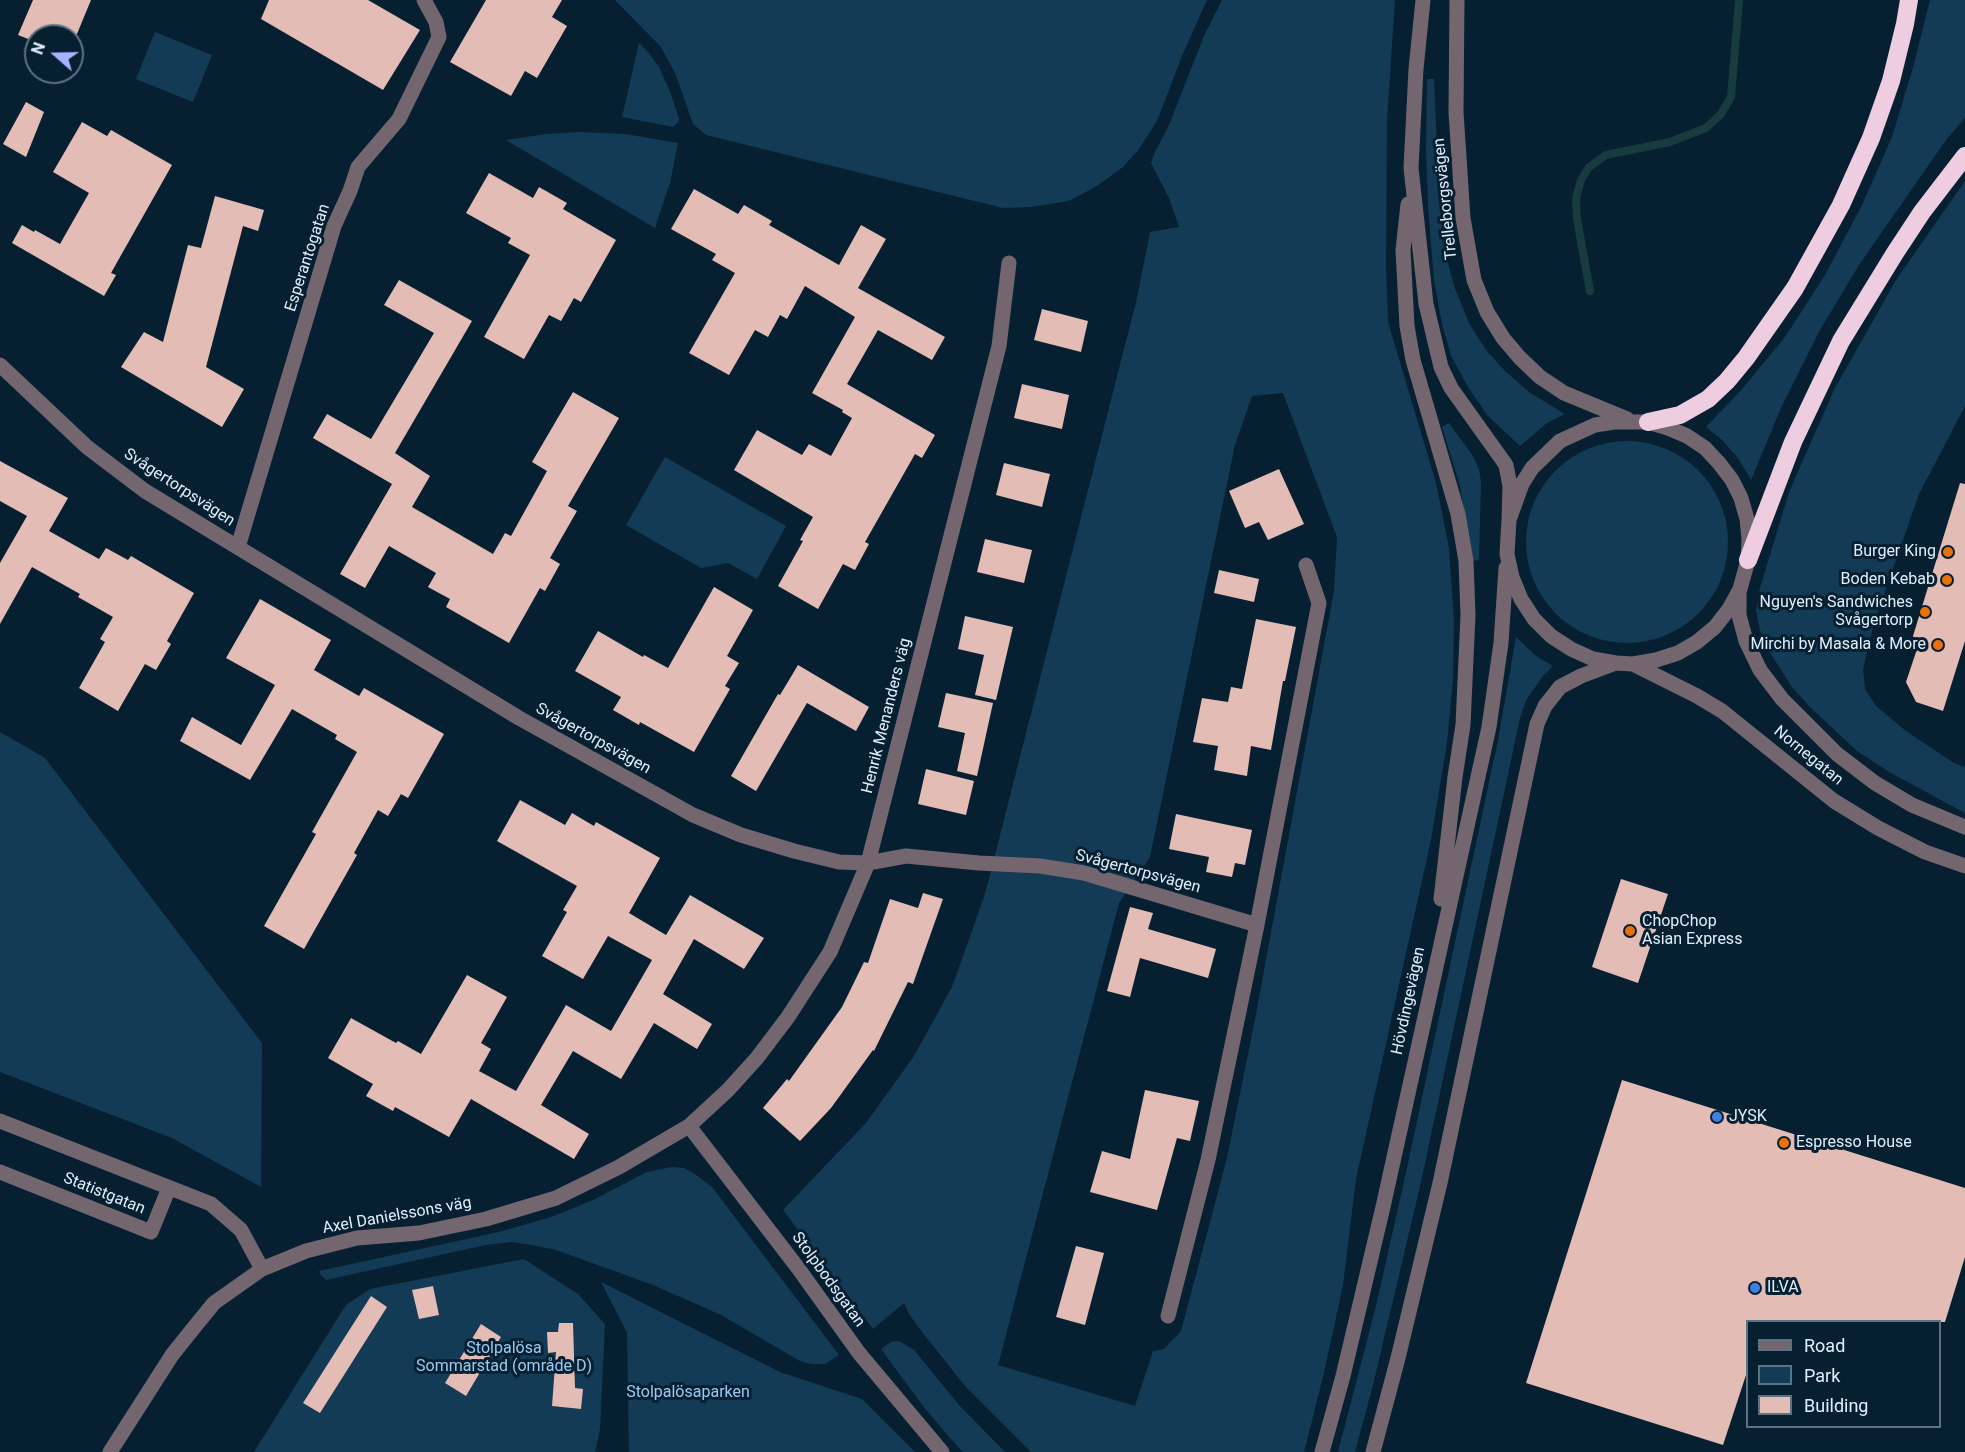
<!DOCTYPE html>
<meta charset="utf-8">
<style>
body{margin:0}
#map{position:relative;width:1965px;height:1452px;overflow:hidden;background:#062032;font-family:Roboto,sans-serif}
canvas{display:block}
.legend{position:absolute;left:1746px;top:1320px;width:195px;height:108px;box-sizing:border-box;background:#062032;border:2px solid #5d7382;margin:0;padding:8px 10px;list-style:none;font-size:18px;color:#e0effb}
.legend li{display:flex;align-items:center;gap:12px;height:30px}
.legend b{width:30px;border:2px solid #5d7382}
.north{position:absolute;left:24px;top:24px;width:60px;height:60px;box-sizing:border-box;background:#062032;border:2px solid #5d7382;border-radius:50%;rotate:290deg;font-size:16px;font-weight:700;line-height:24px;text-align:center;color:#e0effb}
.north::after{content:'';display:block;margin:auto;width:21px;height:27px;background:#a7b1fc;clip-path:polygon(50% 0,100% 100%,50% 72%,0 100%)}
</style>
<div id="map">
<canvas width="1965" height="1452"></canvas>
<ul class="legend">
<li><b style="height:8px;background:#74666e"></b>Road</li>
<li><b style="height:16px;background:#133b55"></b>Park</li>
<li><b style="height:16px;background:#e3bcb5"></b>Building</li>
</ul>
<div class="north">N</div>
</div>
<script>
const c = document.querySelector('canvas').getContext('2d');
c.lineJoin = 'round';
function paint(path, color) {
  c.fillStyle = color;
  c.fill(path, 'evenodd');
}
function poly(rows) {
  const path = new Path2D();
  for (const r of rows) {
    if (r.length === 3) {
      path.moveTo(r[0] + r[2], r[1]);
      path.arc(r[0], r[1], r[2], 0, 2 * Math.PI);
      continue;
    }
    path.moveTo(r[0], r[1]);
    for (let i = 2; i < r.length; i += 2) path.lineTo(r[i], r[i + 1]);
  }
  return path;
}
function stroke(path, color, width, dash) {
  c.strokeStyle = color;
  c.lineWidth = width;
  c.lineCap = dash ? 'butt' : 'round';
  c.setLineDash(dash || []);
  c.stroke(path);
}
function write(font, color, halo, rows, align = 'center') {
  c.font = font + ' Roboto,sans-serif';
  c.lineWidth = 6;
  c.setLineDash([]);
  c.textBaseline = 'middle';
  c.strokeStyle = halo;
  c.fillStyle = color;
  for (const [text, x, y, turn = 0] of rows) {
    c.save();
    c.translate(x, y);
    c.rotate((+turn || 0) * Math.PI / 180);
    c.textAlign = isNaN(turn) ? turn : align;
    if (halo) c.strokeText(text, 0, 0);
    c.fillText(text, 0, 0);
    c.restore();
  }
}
paint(poly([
 [615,0,1207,0,1182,56,1157,121,1139,149,1123,167,1097,186,1069,201,1031,207,1003,208,706,135,693,124,676,75,661,47],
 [1222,0,1395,0,1387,121,1386,265,1388,322,1436,483,1449,548,1454,621,1453,680,1447,743,1431,840,1356,1179,1343,1285,1324,1373,1304,1452,1031,1452,965,1386,922,1332,909,1314,904,1303,873,1329,783,1210,866,1123,914,1056,952,987,985,894,1136,302,1150,232,1179,227,1169,198,1151,163,1155,152,1169,125,1204,36],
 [1283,393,1337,537,1334,591,1256,1014,1227,1158,1181,1331,1164,1349,1153,1351,1135,1406,998,1365,1119,903,1150,857,1235,445,1252,396],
 [1930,0,1965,0,1965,118,1946,140,1859,265,1820,330,1781,408,1751,480,1738,458,1722,440,1706,427,1743,388,1785,337,1825,275,1861,207,1892,137,1914,64],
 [155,32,212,55,193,102,136,79],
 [639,43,648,52,659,67,669,89,679,118,678,122,673,127,622,117],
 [1427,79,1434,79,1439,197,1445,252,1455,289,1470,325,1486,350,1505,371,1529,392,1565,414,1547,423,1520,446,1487,415,1468,387,1451,356,1442,324,1434,280,1428,207,1426,150],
 [579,132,625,134,678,143,670,183,655,228,506,140,546,134],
 [1965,181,1965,406,1919,494,1874,623,1863,669,1865,689,1876,706,1906,731,1954,763,1965,767,1965,813,1891,773,1857,751,1810,707,1792,687,1767,648,1760,630,1756,610,1760,588,1789,492,1834,390,1896,280],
 [1449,423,1473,456,1479,469,1481,482,1479,560,1472,561,1460,486,1442,427],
 [1627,542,101],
 [665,457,786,526,757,579,728,563,701,568,626,525],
 [1516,637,1536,656,1553,666,1543,676,1526,700,1520,718,1421,1182,1373,1385,1355,1452,1338,1452,1377,1302,1407,1168,1498,740],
 [0,732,45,758,262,1043,261,1187,172,1138,0,1072],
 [672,1167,684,1168,695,1174,712,1187,839,1355,825,1364,812,1364,800,1361,721,1315,653,1285,556,1250,532,1245,512,1242,486,1245,326,1280,320,1274,319,1271,499,1232,551,1217,593,1200,647,1172],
 [524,1259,578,1294,605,1324,600,1429,595,1452,254,1452,346,1305,370,1289],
 [601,1282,780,1372,862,1399,915,1452,629,1452,627,1333],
 [899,1341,914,1350,959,1405,1005,1452,963,1452,958,1447,926,1410,881,1349,891,1342]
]), '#133b55');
stroke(poly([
 [1590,291,1577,219,1576,198,1581,180,1589,167,1606,155,1670,142,1706,128,1721,114,1731,97,1739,0]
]), '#193a3e', 8);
paint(poly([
 [33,0,91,0,72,46,72,36,36,36,36,42,18,35],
 [269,0,368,0,420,30,383,90,261,19],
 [486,0,562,0,552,17,567,26,537,78,525,71,511,96,450,62],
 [26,102,44,112,26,157,3,144],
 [82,122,107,136,111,130,172,165,111,273,116,275,104,296,12,243,22,225,34,232,35,230,60,244,89,193,53,172],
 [489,173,533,198,539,187,567,203,563,209,616,240,581,302,574,298,561,321,549,315,524,359,484,337,530,255,508,243,511,238,466,213],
 [694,189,738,214,744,205,772,221,769,225,839,265,861,225,886,239,858,288,945,337,932,360,878,330,847,384,935,435,922,458,915,454,865,542,869,544,855,570,843,564,818,609,778,586,803,541,800,540,813,517,734,470,757,430,802,455,809,444,831,456,852,418,842,412,843,410,812,393,855,317,805,286,787,319,780,315,768,337,755,330,729,375,689,353,735,273,712,260,716,254,671,229],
 [215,196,264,210,258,231,243,226,206,367,244,389,222,427,121,367,144,332,163,342,188,245,201,248],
 [399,280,472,321,395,453,430,476,412,507,493,554,505,533,511,536,547,471,532,462,573,392,619,418,568,506,577,511,550,558,560,564,545,591,540,588,509,643,446,607,450,599,428,587,436,573,389,546,365,588,340,574,392,484,313,438,327,414,371,439,434,333,384,305],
 [1042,309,1088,321,1081,352,1034,340],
 [1022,384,1069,395,1062,429,1014,418],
 [0,461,68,498,49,531,99,559,106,548,128,560,131,556,194,593,167,641,171,644,156,670,145,664,118,711,79,688,105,642,100,639,113,617,78,597,80,594,32,567,0,624,0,563,27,516,0,501],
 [1004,463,1050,474,1042,507,996,495],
 [1279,469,1304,524,1268,540,1259,522,1245,528,1229,491],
 [1960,483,1965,484,1965,641,1943,711,1916,702,1906,682,1918,646,1913,636],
 [985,539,1032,550,1024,583,977,572],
 [1219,570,1259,579,1254,602,1214,593],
 [714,587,753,610,727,656,739,663,725,686,730,689,694,752,640,722,639,725,613,710,621,697,575,671,598,631,643,657,644,655,668,668],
 [260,599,331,640,314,670,359,696,364,688,444,734,408,798,401,794,388,816,378,810,354,853,357,855,304,949,264,926,316,834,312,832,357,752,335,739,337,735,292,709,250,780,180,741,192,717,241,745,275,685,226,658],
 [965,616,1013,627,996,700,975,695,984,655,958,649],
 [1256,619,1296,627,1285,681,1283,681,1271,750,1251,746,1247,776,1214,770,1218,746,1193,742,1202,698,1228,702,1231,687,1242,689],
 [798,665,869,707,856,731,807,703,756,791,731,776,778,694,780,695],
 [946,693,993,703,977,776,957,771,965,733,938,727],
 [926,769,974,781,966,815,918,804],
 [520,800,565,825,572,813,594,826,596,822,660,858,629,913,666,935,690,895,764,938,744,969,694,939,663,994,712,1024,697,1049,654,1023,621,1079,573,1051,541,1105,589,1134,574,1159,471,1099,449,1137,395,1107,393,1111,366,1096,373,1084,328,1058,351,1018,396,1043,398,1041,421,1054,467,975,507,997,481,1043,491,1049,479,1071,516,1091,566,1005,611,1031,652,960,608,936,583,979,542,956,567,912,563,910,577,886,497,841],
 [1176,814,1252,830,1245,865,1235,863,1232,877,1206,872,1209,857,1169,849],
 [1621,879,1668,894,1638,983,1592,967],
 [923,893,943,899,913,984,908,982,874,1051,873,1050,831,1108,800,1141,763,1108,787,1079,789,1081,842,1007,864,962,868,963,890,899,918,908],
 [1130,907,1153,913,1148,929,1216,949,1208,978,1140,958,1130,997,1107,991],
 [1622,1080,1965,1188,1965,1257,1945,1322,1748,1322,1748,1369,1723,1445,1526,1383],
 [1145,1090,1199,1101,1190,1141,1177,1138,1157,1210,1090,1192,1102,1151,1130,1159],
 [1076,1246,1104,1253,1085,1325,1056,1317],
 [433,1286,439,1315,419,1319,412,1290],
 [371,1296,387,1307,320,1413,303,1403],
 [559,1323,573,1323,575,1388,583,1389,581,1409,552,1406,556,1352,548,1353,547,1332,558,1332],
 [481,1324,501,1337,466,1396,445,1383]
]), '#e3bcb5');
stroke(poly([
 [1423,0,1416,69,1411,168,1426,304,1441,367,1451,388,1506,465,1510,486,1509,520,1507,554,1512,577,1521,599,1534,619,1551,636,1571,649,1593,659,1616,663,1633,664,1656,660,1678,653,1697,642,1715,627,1729,609,1740,589,1748,560,1749,539,1747,519,1741,498,1732,480,1719,463,1705,448,1687,436,1668,428,1648,422,1614,422,1595,425,1560,441,1532,468,1522,484,1509,520],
 [1457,0,1456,112,1463,218,1474,280,1487,312,1503,338,1520,358,1540,377,1564,393,1627,419],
 [1408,204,1403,250,1407,326,1413,360,1458,514,1466,561,1468,615,1463,725,1455,777,1441,899],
 [0,365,87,447,145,491,519,718,693,815,741,835,794,851,839,862,868,863,906,856,979,863,1040,866,1084,873,1257,925],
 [238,547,334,226,350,191,358,167,399,119,439,37,436,22,424,0],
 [1739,592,1739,615,1746,641,1760,670,1782,699,1837,754,1875,783,1912,805,1965,827],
 [1633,664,1697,696,1722,711,1834,801,1878,828,1925,852,1965,866],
 [0,1121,211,1204,241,1230,262,1269],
 [689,1126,798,1268,859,1353,942,1452],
 [0,1172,151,1232,169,1188],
 [1168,1316,1208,1160,1257,925,1319,603,1306,565],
 [110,1452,172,1355,192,1330,214,1303,262,1269,306,1251,357,1238,419,1233,486,1219,556,1198,619,1167,689,1126,728,1090,757,1058,788,1017,830,952,868,863,999,346,1009,263],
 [1322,1452,1343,1376,1383,1207,1489,727,1501,643,1506,568],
 [1373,1452,1398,1358,1440,1183,1537,724,1545,706,1560,687,1581,676,1613,664]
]), '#74666e', 15);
stroke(poly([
 [1648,422,1680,415,1708,399,1727,381,1746,358,1795,288,1841,205,1871,138,1891,81,1905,24,1909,0],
 [1748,560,1793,442,1841,341,1895,253,1922,212,1965,156]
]), '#efcde1', 18);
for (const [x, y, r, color] of [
 [1948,552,6,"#e8710a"],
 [1947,580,6,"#e8710a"],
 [1925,612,6,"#e8710a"],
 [1938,645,6,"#e8710a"],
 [1630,931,6,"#e8710a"],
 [1717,1117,6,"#3f7fe0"],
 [1784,1143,6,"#e8710a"],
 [1755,1288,6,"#3f7fe0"]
]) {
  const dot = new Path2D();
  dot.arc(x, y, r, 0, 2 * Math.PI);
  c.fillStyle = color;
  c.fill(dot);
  stroke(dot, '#062032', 2);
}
write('16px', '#e0effb', '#062032', [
 ["Trelleborgsvägen",1446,199,-96],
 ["Esperantogatan",308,258,-72],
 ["Svågertorpsvägen",179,488,33],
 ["Henrik Menanders väg",887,716,-76],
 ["Svågertorpsvägen",593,739,29],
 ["Nornegatan",1808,756,39],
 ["Svågertorpsvägen",1138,872,15],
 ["Hövdingevägen",1409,1001,-78],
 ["Statistgatan",104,1194,22],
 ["Axel Danielssons väg",397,1216,-10],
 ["Stolpbodsgatan",828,1280,54]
]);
write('16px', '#e0effb', '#062032', [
 ["Burger King",1936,552],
 ["Boden Kebab",1935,580],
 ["Nguyen's Sandwiches",1913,603],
 ["Svågertorp",1913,621],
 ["Mirchi by Masala & More",1926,645],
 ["ChopChop",1642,922,"left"],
 ["Asian Express",1642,940,"left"],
 ["JYSK",1729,1117,"left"],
 ["Espresso House",1796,1143,"left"],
 ["ILVA",1767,1288,"left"]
], 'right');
write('16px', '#99cbf2', '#062032', [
 ["Stolpalösa",504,1349],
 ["Sommarstad (område D)",504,1367],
 ["Stolpalösaparken",688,1393]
]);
</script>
